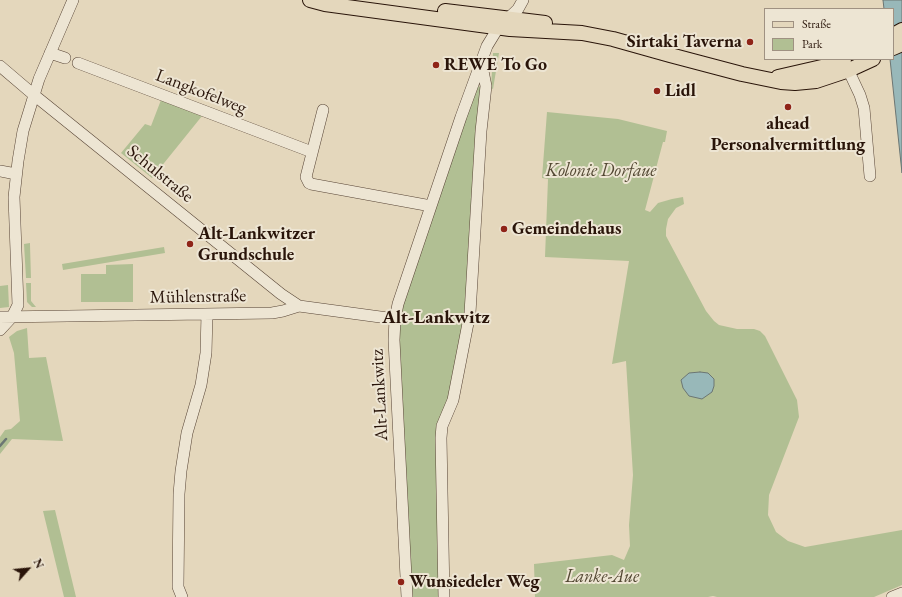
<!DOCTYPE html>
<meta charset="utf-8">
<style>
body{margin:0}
#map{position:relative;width:902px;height:597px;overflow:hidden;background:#e4d7bc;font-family:"EB Garamond",serif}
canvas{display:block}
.legend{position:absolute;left:764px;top:8px;width:130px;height:52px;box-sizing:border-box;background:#ede5d3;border:1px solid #9f9182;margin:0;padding:5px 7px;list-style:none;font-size:12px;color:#291409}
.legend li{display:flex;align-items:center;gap:8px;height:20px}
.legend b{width:20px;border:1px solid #9f9182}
.north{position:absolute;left:8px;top:549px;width:40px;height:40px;-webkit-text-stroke:3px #ede5d3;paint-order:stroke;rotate:63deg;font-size:11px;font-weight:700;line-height:16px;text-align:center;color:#291409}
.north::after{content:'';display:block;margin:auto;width:14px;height:18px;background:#291409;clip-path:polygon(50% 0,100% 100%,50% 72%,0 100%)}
</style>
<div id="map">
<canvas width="902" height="597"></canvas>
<ul class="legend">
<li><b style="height:5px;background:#e4d7bc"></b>Straße</li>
<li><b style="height:11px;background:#b1bf93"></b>Park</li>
</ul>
<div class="north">N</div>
</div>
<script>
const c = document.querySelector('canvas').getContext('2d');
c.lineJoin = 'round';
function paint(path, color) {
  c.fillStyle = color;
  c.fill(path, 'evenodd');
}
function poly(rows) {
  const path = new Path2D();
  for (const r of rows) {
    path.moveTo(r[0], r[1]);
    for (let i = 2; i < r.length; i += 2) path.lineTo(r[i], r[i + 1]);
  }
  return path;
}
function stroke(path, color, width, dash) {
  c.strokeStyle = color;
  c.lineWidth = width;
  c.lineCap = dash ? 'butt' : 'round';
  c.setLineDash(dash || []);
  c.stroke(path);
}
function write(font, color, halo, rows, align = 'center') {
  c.font = font + ' "EB Garamond",serif';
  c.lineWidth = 4;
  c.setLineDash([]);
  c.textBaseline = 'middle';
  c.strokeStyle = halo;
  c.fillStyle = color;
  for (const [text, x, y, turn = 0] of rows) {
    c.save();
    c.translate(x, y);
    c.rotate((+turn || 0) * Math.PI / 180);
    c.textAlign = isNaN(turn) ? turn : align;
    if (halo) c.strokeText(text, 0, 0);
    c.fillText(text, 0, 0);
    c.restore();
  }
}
paint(poly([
 [493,53,499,53,493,89,491,88],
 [477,86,481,87,467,315,449,401,440,423,440,597,411,597,398,334,401,309],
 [161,100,202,116,152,178,121,153,145,124,151,126],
 [547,112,618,119,667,131,665,142,663,142,645,210,650,212,658,203,672,199,683,197,684,204,676,208,668,219,666,229,666,236,706,311,714,321,719,325,737,329,754,329,760,331,765,336,797,400,799,417,769,495,768,515,776,532,788,541,805,547,902,530,902,585,874,597,717,597,713,596,708,597,535,597,534,564,612,555,624,560,630,546,629,525,633,475,626,361,612,364,629,261,545,257,548,179,542,178],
 [30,243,30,245,31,278,26,278,24,244],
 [164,247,165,253,63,270,62,264],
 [133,264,133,302,81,302,81,274,106,274,106,265],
 [26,283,31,283,31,301,36,307,32,307,27,302],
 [8,285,9,307,0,308,0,286],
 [27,328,29,358,46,357,63,441,12,439,0,454,0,437,5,430,11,429,20,421,14,353,9,337,17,331],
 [55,510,76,597,64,597,43,511]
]), '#b1bf93');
const water = poly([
 [883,0,902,0,902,173,890,59,893,59,893,9,884,9,883,0],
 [700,372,708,373,714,379,714,386,712,392,702,399,689,396,683,388,681,380,689,373,700,372]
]);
paint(water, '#98b8b9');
stroke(water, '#6c7673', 1);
stroke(poly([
 [0,446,6,439]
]), '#6c7673', 2.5);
const minor = poly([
 [50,53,65,58],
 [78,63,312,152],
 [845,63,860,95,864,108,870,176],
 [0,66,34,95,281,294,299,306],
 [323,110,307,173,306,177,309,183,311,184,431,206],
 [0,171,16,174],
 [0,317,272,313,283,311,299,306,395,319],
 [0,330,12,317,18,305,14,197,18,161,23,131,39,79,73,0],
 [182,597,178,587,179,494,181,471,187,433,201,385,206,353,207,314],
 [407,597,394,340,395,319,398,304,461,117,487,46,498,28,518,9,523,0],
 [444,597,441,438,442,426,453,400,470,313,481,131,486,86,481,61],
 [892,597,902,593]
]);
const major = poly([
 [310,0,325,4,510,29,582,33,613,39,670,55,742,74,781,82,795,83,816,81,849,70,873,59],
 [445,11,545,23],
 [893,35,902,30],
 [893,48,902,44],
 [778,77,826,66,844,59]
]);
stroke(minor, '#584536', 12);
stroke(major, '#291409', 16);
stroke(minor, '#ede5d3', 11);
stroke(major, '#e4d7bc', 14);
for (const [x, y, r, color] of [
 [750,42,4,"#8f2418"],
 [436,65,4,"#8f2418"],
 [657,91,4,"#8f2418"],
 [788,107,4,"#8f2418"],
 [504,229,4,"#8f2418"],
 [190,244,4,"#8f2418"],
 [401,582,4,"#8f2418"]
]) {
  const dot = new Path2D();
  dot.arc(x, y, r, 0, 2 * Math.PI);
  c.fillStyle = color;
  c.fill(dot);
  stroke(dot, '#ede5d3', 1.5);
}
write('bold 18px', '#291409', '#ede5d3', [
 ["Sirtaki Taverna",742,42,"right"],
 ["REWE To Go",444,65],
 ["Lidl",665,91],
 ["ahead",788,124,"center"],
 ["Personalvermittlung",788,145,"center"],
 ["Gemeindehaus",512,229],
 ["Alt-Lankwitzer",198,234],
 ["Grundschule",198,255],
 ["Wunsiedeler Weg",409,582]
], 'left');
write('18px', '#291409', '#ede5d3', [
 ["Langkofelweg",201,92,21],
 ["Schulstraße",160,174,39],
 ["Mühlenstraße",198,297,-1],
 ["Alt-Lankwitz",380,395,-93]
]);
write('italic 18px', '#524732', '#ede5d3', [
 ["Kolonie Dorfaue",601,171],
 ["Lanke-Aue",602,577]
]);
write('bold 19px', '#291409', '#ede5d3', [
 ["Alt-Lankwitz",436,318]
]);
</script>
